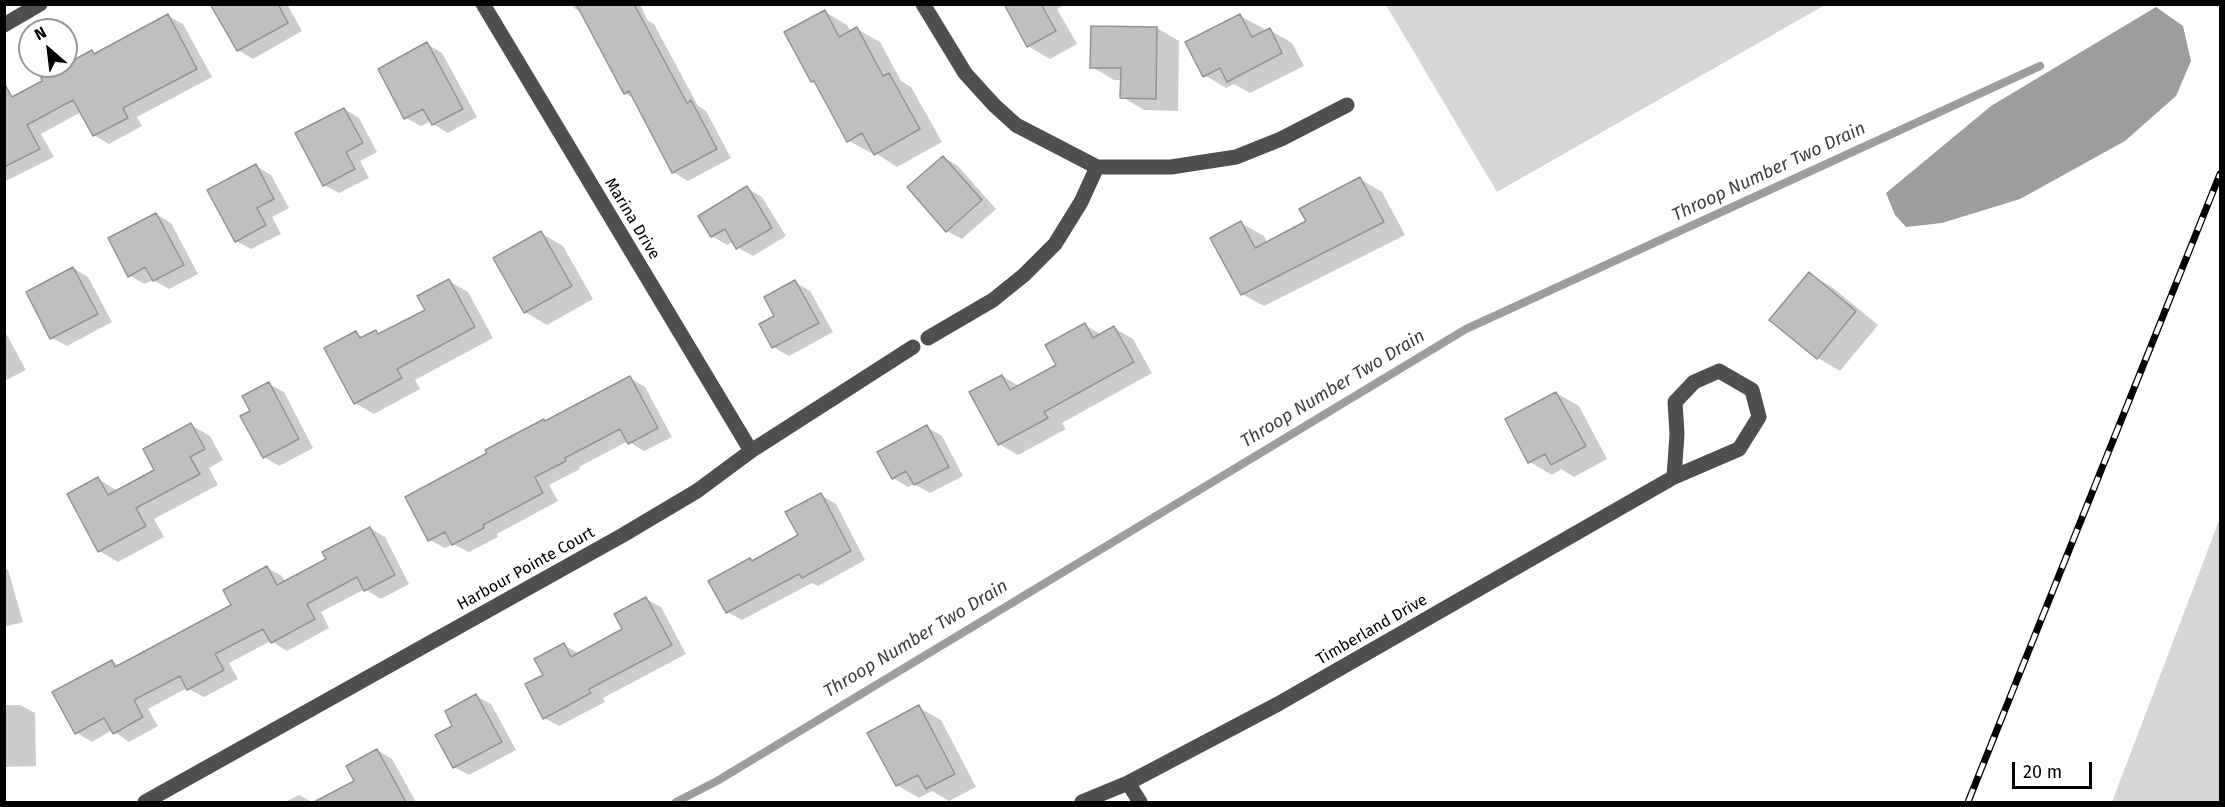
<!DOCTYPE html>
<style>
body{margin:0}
#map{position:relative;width:2225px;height:807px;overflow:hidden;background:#fff;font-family:"Fira Sans",sans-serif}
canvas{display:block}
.frame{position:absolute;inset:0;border:6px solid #000;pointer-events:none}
.north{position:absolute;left:18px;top:18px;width:60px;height:60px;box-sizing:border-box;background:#fff;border:2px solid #999;border-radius:50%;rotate:332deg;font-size:16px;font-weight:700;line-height:24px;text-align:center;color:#000}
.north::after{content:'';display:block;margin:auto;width:21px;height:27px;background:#000;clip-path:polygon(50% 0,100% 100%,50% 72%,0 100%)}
.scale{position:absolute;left:2012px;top:762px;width:80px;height:27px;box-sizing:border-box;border:3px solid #000;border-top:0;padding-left:8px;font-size:18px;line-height:21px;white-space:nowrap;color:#000;-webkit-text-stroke:4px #fff;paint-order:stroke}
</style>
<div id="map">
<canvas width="2225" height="807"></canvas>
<div class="frame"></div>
<div class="north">N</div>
<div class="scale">20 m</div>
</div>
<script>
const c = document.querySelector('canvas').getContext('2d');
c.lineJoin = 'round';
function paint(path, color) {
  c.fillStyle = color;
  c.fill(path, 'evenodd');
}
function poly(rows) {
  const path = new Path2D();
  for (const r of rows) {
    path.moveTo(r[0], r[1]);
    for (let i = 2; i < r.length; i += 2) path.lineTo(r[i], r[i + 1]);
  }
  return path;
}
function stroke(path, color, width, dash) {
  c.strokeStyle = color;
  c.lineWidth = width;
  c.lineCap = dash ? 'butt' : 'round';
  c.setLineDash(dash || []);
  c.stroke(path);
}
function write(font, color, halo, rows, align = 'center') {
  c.font = font + ' "Fira Sans",sans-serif';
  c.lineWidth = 4.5;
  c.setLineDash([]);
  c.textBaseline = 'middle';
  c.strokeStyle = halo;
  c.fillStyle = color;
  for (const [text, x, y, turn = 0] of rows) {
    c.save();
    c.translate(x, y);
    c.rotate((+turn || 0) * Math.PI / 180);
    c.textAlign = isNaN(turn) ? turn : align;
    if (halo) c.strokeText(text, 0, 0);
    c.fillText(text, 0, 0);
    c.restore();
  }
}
paint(poly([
 [1386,5,1825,5,1497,192],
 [2220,518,2220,802,2112,802]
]), '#d6d6d6');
paint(poly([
 [2156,7,2183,26,2191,61,2176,96,2125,141,2020,199,1942,223,1906,227,1895,215,1886,193,1991,106]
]), '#9d9d9d');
paint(poly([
 [212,4,287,4,302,31,253,59,238,50],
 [572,4,640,4,648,21,654,24,698,106,706,111,731,158,688,181,673,172,634,99,625,93,582,13,574,8],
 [1005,4,1066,4,1057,9,1077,44,1050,59,1028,46],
 [825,12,847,25,851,32,857,29,880,42,901,81,911,87,942,142,897,167,874,152,871,153,849,141,817,84,813,81],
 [168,16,183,24,212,77,137,117,142,126,109,144,94,135,81,112,41,134,54,157,4,182,4,103,92,52,96,54],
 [1240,16,1263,28,1265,32,1270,30,1292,43,1304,66,1250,93,1234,84,1226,88,1204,75],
 [1093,27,1157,28,1179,41,1178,111,1144,110,1122,97,1122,80,1114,80,1092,67],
 [427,44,442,53,477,117,448,133,433,124,431,121,421,126,406,118],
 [344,109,359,118,377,152,360,161,369,178,339,193,324,185],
 [943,157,958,166,996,209,962,239,947,231],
 [256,166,271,175,289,208,272,217,281,234,251,249,236,241],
 [1360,179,1382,192,1405,235,1264,306,1242,294,1241,223,1264,236,1267,243,1308,222],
 [747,188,762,197,786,236,753,256,737,247,734,241,727,245,712,236],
 [156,214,171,223,198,274,169,289,153,280,144,284,129,275],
 [541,233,563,246,593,299,547,325,525,312],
 [73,268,88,277,112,322,67,346,52,338],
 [1809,274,1832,287,1878,325,1840,371,1818,358,1771,320],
 [449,281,468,292,493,338,415,380,420,389,374,414,355,403,356,333,364,338,376,332,381,335,427,310],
 [795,282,810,291,833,332,789,356,773,347,776,316],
 [1085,325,1102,335,1114,328,1133,339,1152,373,1062,423,1066,429,1018,455,999,444,1002,376,1019,386,1058,366],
 [4,330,26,370,4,381],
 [630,378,645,387,672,437,644,451,628,441,579,467,580,469,549,485,558,501,497,534,498,537,469,552,453,544,445,548,430,540,547,422],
 [269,384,284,392,313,448,279,466,264,457,252,412],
 [1556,393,1579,406,1607,459,1574,477,1561,469,1552,475,1530,462],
 [191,425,210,436,223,460,209,468,218,485,154,519,164,537,118,562,99,551,98,479,118,491,156,471],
 [927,427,942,436,963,476,930,493,914,484,908,487,893,478],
 [821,495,836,504,865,560,818,586,812,583,742,620,727,612,754,562,800,536],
 [370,528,385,537,409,584,381,599,365,589,321,612,329,628,287,651,271,641,229,663,238,679,204,697,187,688,148,709,158,726,129,742,112,730,92,742,77,733,112,661,120,666,233,606,267,568,282,576,285,582,328,559],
 [4,568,8,570,23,622,4,627],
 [646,599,661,607,686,654,603,698,605,702,559,726,544,718,545,675,564,645,580,654,624,630],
 [476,696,491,704,516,750,469,775,454,767,455,726],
 [4,705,20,705,35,713,36,766,4,767],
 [918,707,941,720,976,787,949,801,932,791,919,798,897,785],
 [377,750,392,759,416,802,317,802,356,782],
 [299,795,312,802,285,802]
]), '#0003');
stroke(poly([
 [676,802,717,781,1466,329,2040,66]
]), '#9d9d9d', 8);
const building = poly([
 [210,4,278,4,288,23,237,51,210,4],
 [576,4,634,4,687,103,691,100,717,149,672,173,629,91,624,94,576,4],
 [1004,4,1041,4,1056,31,1027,47,1004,4],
 [825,10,839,37,857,27,883,76,889,73,920,129,874,155,862,133,847,142,814,81,811,82,784,32,825,10],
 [168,14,197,69,123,108,128,118,93,136,73,100,27,125,40,149,4,167,4,83,12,97,42,81,41,78,92,50,94,54,168,14],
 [1240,14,1252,37,1270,28,1282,53,1227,82,1220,68,1203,77,1185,42,1240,14],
 [1091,26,1157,27,1156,99,1120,98,1121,68,1090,68,1091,26],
 [427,42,463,109,432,125,423,109,404,119,378,69,427,42],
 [344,108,363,143,346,152,355,169,323,186,295,133,344,108],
 [943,156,982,200,946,232,907,187,943,156],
 [256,164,274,199,257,208,266,225,235,242,207,190,256,164],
 [1360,177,1384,222,1241,295,1210,238,1241,221,1255,248,1306,221,1299,209,1360,177],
 [747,186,772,228,736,249,725,229,711,237,698,216,747,186],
 [156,213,184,265,153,281,145,267,128,277,108,238,156,213],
 [541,231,572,286,524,313,493,258,541,231],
 [73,267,98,314,50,339,26,292,73,267],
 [1809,272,1856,311,1817,359,1769,320,1809,272],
 [449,279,475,327,397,369,402,378,354,404,324,348,356,331,360,338,376,330,378,334,425,310,417,296,449,279],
 [795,280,819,323,772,348,759,324,774,316,764,297,795,280],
 [1085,323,1093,338,1114,326,1134,362,1044,412,1048,418,998,445,969,392,1002,375,1010,390,1056,365,1045,345,1085,323],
 [630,376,658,428,628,444,620,429,565,458,566,461,535,477,543,493,483,525,484,528,452,545,445,532,428,541,405,497,487,453,485,450,544,419,545,421,630,376],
 [269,382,299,439,263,458,240,416,250,411,242,396,269,382],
 [1556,392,1586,446,1551,465,1545,454,1528,463,1505,419,1556,392],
 [191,423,205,449,190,457,200,474,136,508,146,526,98,552,67,494,98,477,108,495,154,470,143,449,191,423],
 [927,425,949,467,914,485,906,471,892,479,877,452,927,425],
 [821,493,851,551,802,578,799,574,726,613,708,581,750,558,752,561,798,535,785,512,821,493],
 [370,527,395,575,364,591,357,577,307,604,315,619,271,643,263,629,215,654,224,670,187,690,180,676,134,700,143,717,113,734,104,718,75,734,52,692,112,660,115,667,231,605,223,590,267,566,277,585,326,559,322,552,370,527],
 [646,597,672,645,589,689,591,693,543,719,525,684,543,675,534,659,564,643,571,657,622,629,614,614,646,597],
 [476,694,502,742,453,768,435,735,452,726,445,711,476,694],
 [919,705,955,774,926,789,918,775,896,786,867,733,919,705],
 [377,749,406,802,314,802,354,781,346,766,377,749]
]);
paint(building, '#bfbfbf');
stroke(building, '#939393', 1.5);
stroke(poly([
 [483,4,751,451],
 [923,4,965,73,994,105,1016,125,1097,167],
 [4,25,40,4],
 [928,338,993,300,1024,275,1055,244,1081,202,1097,167,1171,167,1236,157,1281,139,1347,105],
 [1128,783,1140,802],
 [145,802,623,535,697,491,751,451,913,347],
 [1082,802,1128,783,1278,704,1674,477,1739,449,1759,417,1752,390,1719,371,1694,382,1675,402,1677,434,1674,477]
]), '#4f4f4f', 15);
const rail = poly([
 [1968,802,2220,174]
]);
stroke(rail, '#000', 7);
stroke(rail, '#fff', 4.5, [14]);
write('16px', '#000', '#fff', [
 ["Marina Drive",632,219,59],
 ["Harbour Pointe Court",526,569,-29],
 ["Timberland Drive",1372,630,-30]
]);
write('italic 18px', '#3e3e3e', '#fff', [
 ["Throop Number Two Drain",1769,172,-25],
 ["Throop Number Two Drain",1333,389,-31],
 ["Throop Number Two Drain",916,639,-31]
]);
</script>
